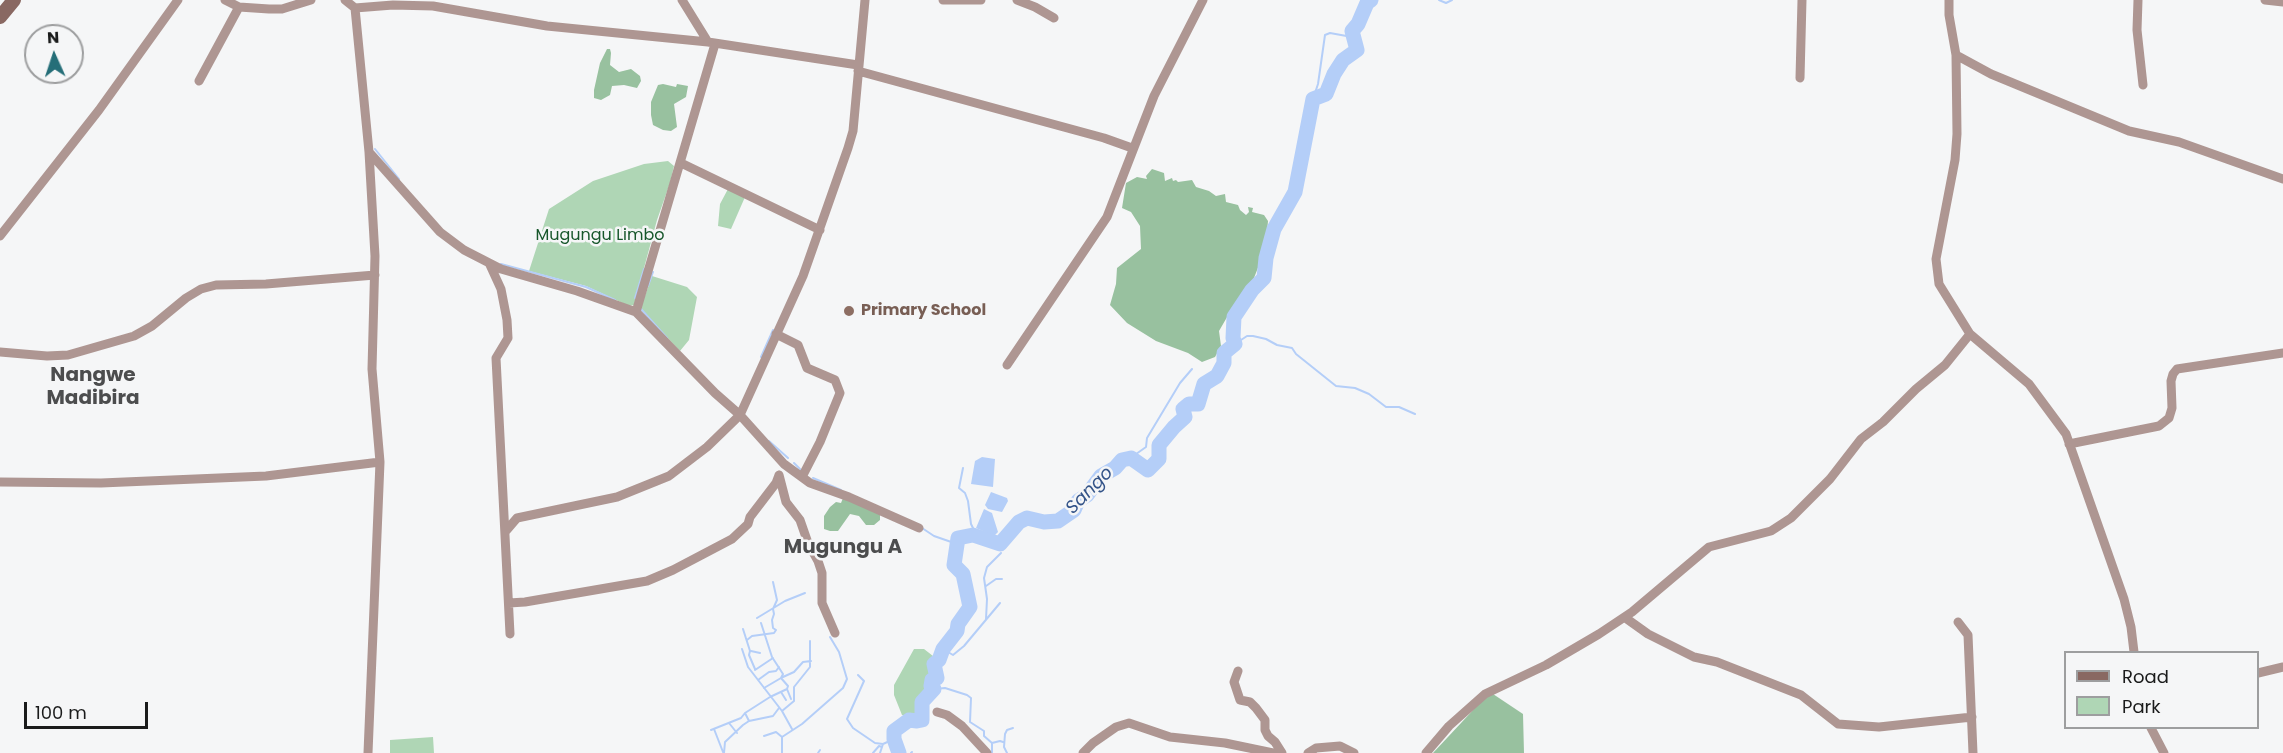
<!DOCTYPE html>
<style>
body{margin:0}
#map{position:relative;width:2283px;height:753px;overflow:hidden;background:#f5f6f7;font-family:Poppins,sans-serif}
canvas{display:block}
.legend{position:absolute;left:2064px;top:651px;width:195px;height:78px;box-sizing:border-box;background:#f5f6f7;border:2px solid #9d9e9f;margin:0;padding:8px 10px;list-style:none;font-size:18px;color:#1a1b1b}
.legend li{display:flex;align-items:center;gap:12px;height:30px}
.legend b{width:30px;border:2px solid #9d9e9f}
.north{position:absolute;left:24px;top:24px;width:60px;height:60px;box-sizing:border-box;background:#f5f6f7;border:2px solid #9d9e9f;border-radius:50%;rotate:357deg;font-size:16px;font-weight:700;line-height:24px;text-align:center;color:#1a1b1b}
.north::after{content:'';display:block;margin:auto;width:21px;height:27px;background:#256e78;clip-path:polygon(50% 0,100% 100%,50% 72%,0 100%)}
.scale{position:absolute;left:24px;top:702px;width:124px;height:27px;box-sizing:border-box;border:3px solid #1a1b1b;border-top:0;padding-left:8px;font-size:18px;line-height:21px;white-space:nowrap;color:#1a1b1b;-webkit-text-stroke:4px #f5f6f7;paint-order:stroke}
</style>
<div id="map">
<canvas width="2283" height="753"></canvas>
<ul class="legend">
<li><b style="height:8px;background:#896862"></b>Road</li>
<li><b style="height:16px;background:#afd6b5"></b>Park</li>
</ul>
<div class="north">N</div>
<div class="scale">100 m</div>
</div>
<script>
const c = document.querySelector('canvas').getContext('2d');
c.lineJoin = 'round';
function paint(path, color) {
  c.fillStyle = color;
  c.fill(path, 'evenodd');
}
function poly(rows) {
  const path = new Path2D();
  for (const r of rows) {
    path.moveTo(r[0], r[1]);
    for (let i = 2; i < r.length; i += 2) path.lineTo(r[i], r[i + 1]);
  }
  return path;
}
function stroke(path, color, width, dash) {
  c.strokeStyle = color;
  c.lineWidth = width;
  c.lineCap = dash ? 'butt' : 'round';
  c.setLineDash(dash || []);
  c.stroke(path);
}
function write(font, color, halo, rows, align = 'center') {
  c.font = font + ' Poppins,sans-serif';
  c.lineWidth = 5;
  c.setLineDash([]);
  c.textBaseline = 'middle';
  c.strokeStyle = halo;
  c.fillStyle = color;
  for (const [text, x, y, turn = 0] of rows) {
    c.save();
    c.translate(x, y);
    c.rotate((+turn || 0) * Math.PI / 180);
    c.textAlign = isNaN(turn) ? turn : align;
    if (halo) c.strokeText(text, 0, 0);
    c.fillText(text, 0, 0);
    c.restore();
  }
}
paint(poly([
 [668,161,674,166,670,183,657,220,634,305,629,306,586,286,529,271,549,209,593,181,644,164],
 [728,189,745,197,731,229,718,226,720,204],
 [652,276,687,287,697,297,689,340,680,351,642,311,641,307],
 [914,649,924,649,933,656,931,661,933,674,914,716,902,715,894,695,894,685],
 [433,737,434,753,390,753,390,740]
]), '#afd6b5');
paint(poly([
 [607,49,610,49,611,53,610,65,619,72,631,69,640,76,641,81,637,88,624,85,612,86,610,95,601,100,594,98,594,90,600,63],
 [663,84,676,87,677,84,688,86,686,97,674,104,677,127,671,131,663,130,653,125,651,115,651,102,658,85],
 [1152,169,1164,173,1165,181,1172,178,1173,181,1176,180,1178,182,1192,180,1196,187,1209,191,1216,196,1225,194,1226,202,1238,205,1240,210,1246,215,1249,212,1248,207,1253,208,1252,212,1264,215,1268,221,1267,232,1272,232,1252,283,1230,312,1219,331,1221,346,1215,357,1202,362,1188,353,1156,341,1127,323,1110,305,1116,284,1117,268,1141,249,1140,226,1131,212,1122,208,1126,183,1137,177,1147,179,1146,176],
 [843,498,880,514,880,520,874,525,866,525,859,516,850,514,838,531,830,531,824,529,824,516,830,507,836,502,841,503],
 [1490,692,1523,714,1524,753,1433,753]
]), '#98c19f');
paint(poly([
 [982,457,995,459,993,487,971,484,975,461],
 [991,492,1007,498,1008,501,1002,512,988,509,985,505],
 [984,509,992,513,998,532,994,536,976,528]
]), '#b4cef8');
stroke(poly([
 [1439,0,1446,3,1452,0],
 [1313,99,1318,84,1325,35,1330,33,1352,37],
 [375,149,399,179],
 [501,264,586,287,615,300],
 [648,286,653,272],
 [635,298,644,269],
 [641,309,667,338],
 [1235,344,1247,336,1253,336,1266,339,1277,345,1292,348,1296,354,1336,386,1355,388,1369,394,1386,407,1399,407,1415,414],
 [761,357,773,330],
 [769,441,788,458],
 [1129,459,1146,447,1147,438,1180,383,1192,369],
 [794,463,802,471],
 [963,468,959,488,965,493,968,501,971,524,974,530,987,540],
 [813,478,841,490],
 [922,528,934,536,957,544],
 [986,586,996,579,1002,579],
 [757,618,785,601,805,593],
 [986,619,987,599,984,578,987,567,1001,553],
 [761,623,772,657,783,674,781,678],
 [743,629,750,651,749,655,755,669],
 [747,640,752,636,774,633,776,630,773,628,772,620,774,614,773,609,777,600,773,582],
 [742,649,748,667,782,711,792,729],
 [943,649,953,655,964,646,1000,603],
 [751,651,760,653],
 [755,670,773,658],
 [858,675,864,681,847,719,853,728,875,743,883,744],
 [783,677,794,672,803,662,811,661],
 [758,680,769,672,776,671,779,667],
 [764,688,781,678,788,686,787,689,791,699],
 [934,689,945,688,967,695,971,698,970,722,984,731,984,736,992,743,992,753],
 [781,692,786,700],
 [782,711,794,701,794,687,810,667,810,641],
 [745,713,770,697,787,689],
 [729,723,737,733],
 [714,729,723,752],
 [711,730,741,718,745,713,749,721],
 [764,736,776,732,782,737],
 [992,743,1000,741,1003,742],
 [724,753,725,742,743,725,749,721,773,716,779,708],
 [782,753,782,737,802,724,843,688,847,679,839,652,830,637],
 [818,753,820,750],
 [873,753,879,746,882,747],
 [880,753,883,744,894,739],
 [911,753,912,752],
 [1007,753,1004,747,1005,734,1007,730,1013,728]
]), '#b4cef8', 2);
stroke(poly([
 [899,753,894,739,894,731,909,720,917,721,922,720,922,702,934,689,931,686,932,680,937,678,934,664,939,660,943,649,957,631,958,624,970,607,963,574,954,565,958,538,973,535,1000,544,1019,522,1027,518,1044,522,1058,521,1074,510,1078,501,1087,495,1101,476,1115,468,1122,460,1131,458,1148,470,1159,459,1159,445,1174,427,1185,417,1183,409,1189,404,1198,404,1204,384,1217,376,1224,363,1224,353,1235,344,1233,338,1234,317,1252,290,1264,278,1266,258,1274,229,1295,192,1313,99,1326,94,1334,74,1343,60,1357,50,1352,31,1358,24,1367,3,1371,0]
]), '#b4cef8', 15);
stroke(poly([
 [225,0,239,7,269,9,282,9,311,0],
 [345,0,355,8,369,152,375,256,372,369,380,462,368,753],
 [682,0,708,42],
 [943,0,981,0],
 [1017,0,1035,7,1054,18],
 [1949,0,1949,15,1956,55,1957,134,1955,160,1936,259,1939,284,1970,334,2029,384,2066,434,2124,599,2131,627,2134,652],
 [2138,0,2137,30,2143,85],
 [2265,0,2283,2],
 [355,8,393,5,433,6,547,26,708,42,858,65],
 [715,44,636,312,715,393,740,415,784,464,810,483,849,497,919,528],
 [1956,55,1991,74,2129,131,2179,142,2283,179],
 [858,71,1104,138,1132,148],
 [1800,78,1802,0],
 [199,81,239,7],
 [369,152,440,232,464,250,501,269,577,291,636,312],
 [681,163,820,230],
 [0,236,99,110,178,0],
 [490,265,501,289,507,320,508,338,496,358,510,634],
 [776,334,798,345,807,368,835,380,840,393,820,442,802,477],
 [0,352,47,356,68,355,134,336,152,326,186,298,201,289,216,285,266,284,375,275],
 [1007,365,1107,217,1154,96,1203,0],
 [2069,444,2159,426,2169,418,2172,408,2171,381,2173,374,2177,369,2283,353],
 [779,475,786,502,800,520,808,543,818,561,822,573,822,603,835,633],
 [0,482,101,483,266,476,380,462],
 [505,532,517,518,617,497,669,476,707,447,740,415,803,276,848,148,853,131,865,0],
 [509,603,525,602,647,581,673,570,732,539,748,524,750,517,776,483,779,475],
 [1627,619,1648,634,1694,657,1717,662,1801,695,1838,724,1879,727,1972,717],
 [1958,622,1968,635,1973,753],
 [1238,671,1234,682,1240,700,1250,702,1256,708,1265,720,1265,730,1268,736,1275,742,1282,753],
 [2258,673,2283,667],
 [937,712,947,715,962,726,987,753],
 [2151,728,2164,753],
 [1083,753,1093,743,1116,727,1129,723,1170,737,1225,743,1273,753],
 [1308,753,1316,748,1340,746,1354,753],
 [1426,753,1449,726,1485,694,1546,665,1599,634,1632,612,1709,547,1771,531,1791,518,1830,479,1861,439,1883,422,1916,389,1945,365,1970,334]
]), '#ae9692', 9);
stroke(poly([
 [0,17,14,0]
]), '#896862', 14);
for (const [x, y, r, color] of [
 [849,311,6,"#8d6e63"]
]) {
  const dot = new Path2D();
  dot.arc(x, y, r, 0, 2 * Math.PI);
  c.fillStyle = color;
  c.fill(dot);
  stroke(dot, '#f5f6f7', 2);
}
write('16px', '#16562a', '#f5f6f7', [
 ["Mugungu Limbo",600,236]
]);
write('bold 16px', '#785e54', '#f5f6f7', [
 ["Primary School",861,311]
], 'left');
write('italic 18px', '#345489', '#f5f6f7', [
 ["Sango",1090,491,-45]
]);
write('bold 20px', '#4c4d4e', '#f5f6f7', [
 ["Nangwe",93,376],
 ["Madibira",93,399],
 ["Mugungu A",843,548]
]);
</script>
